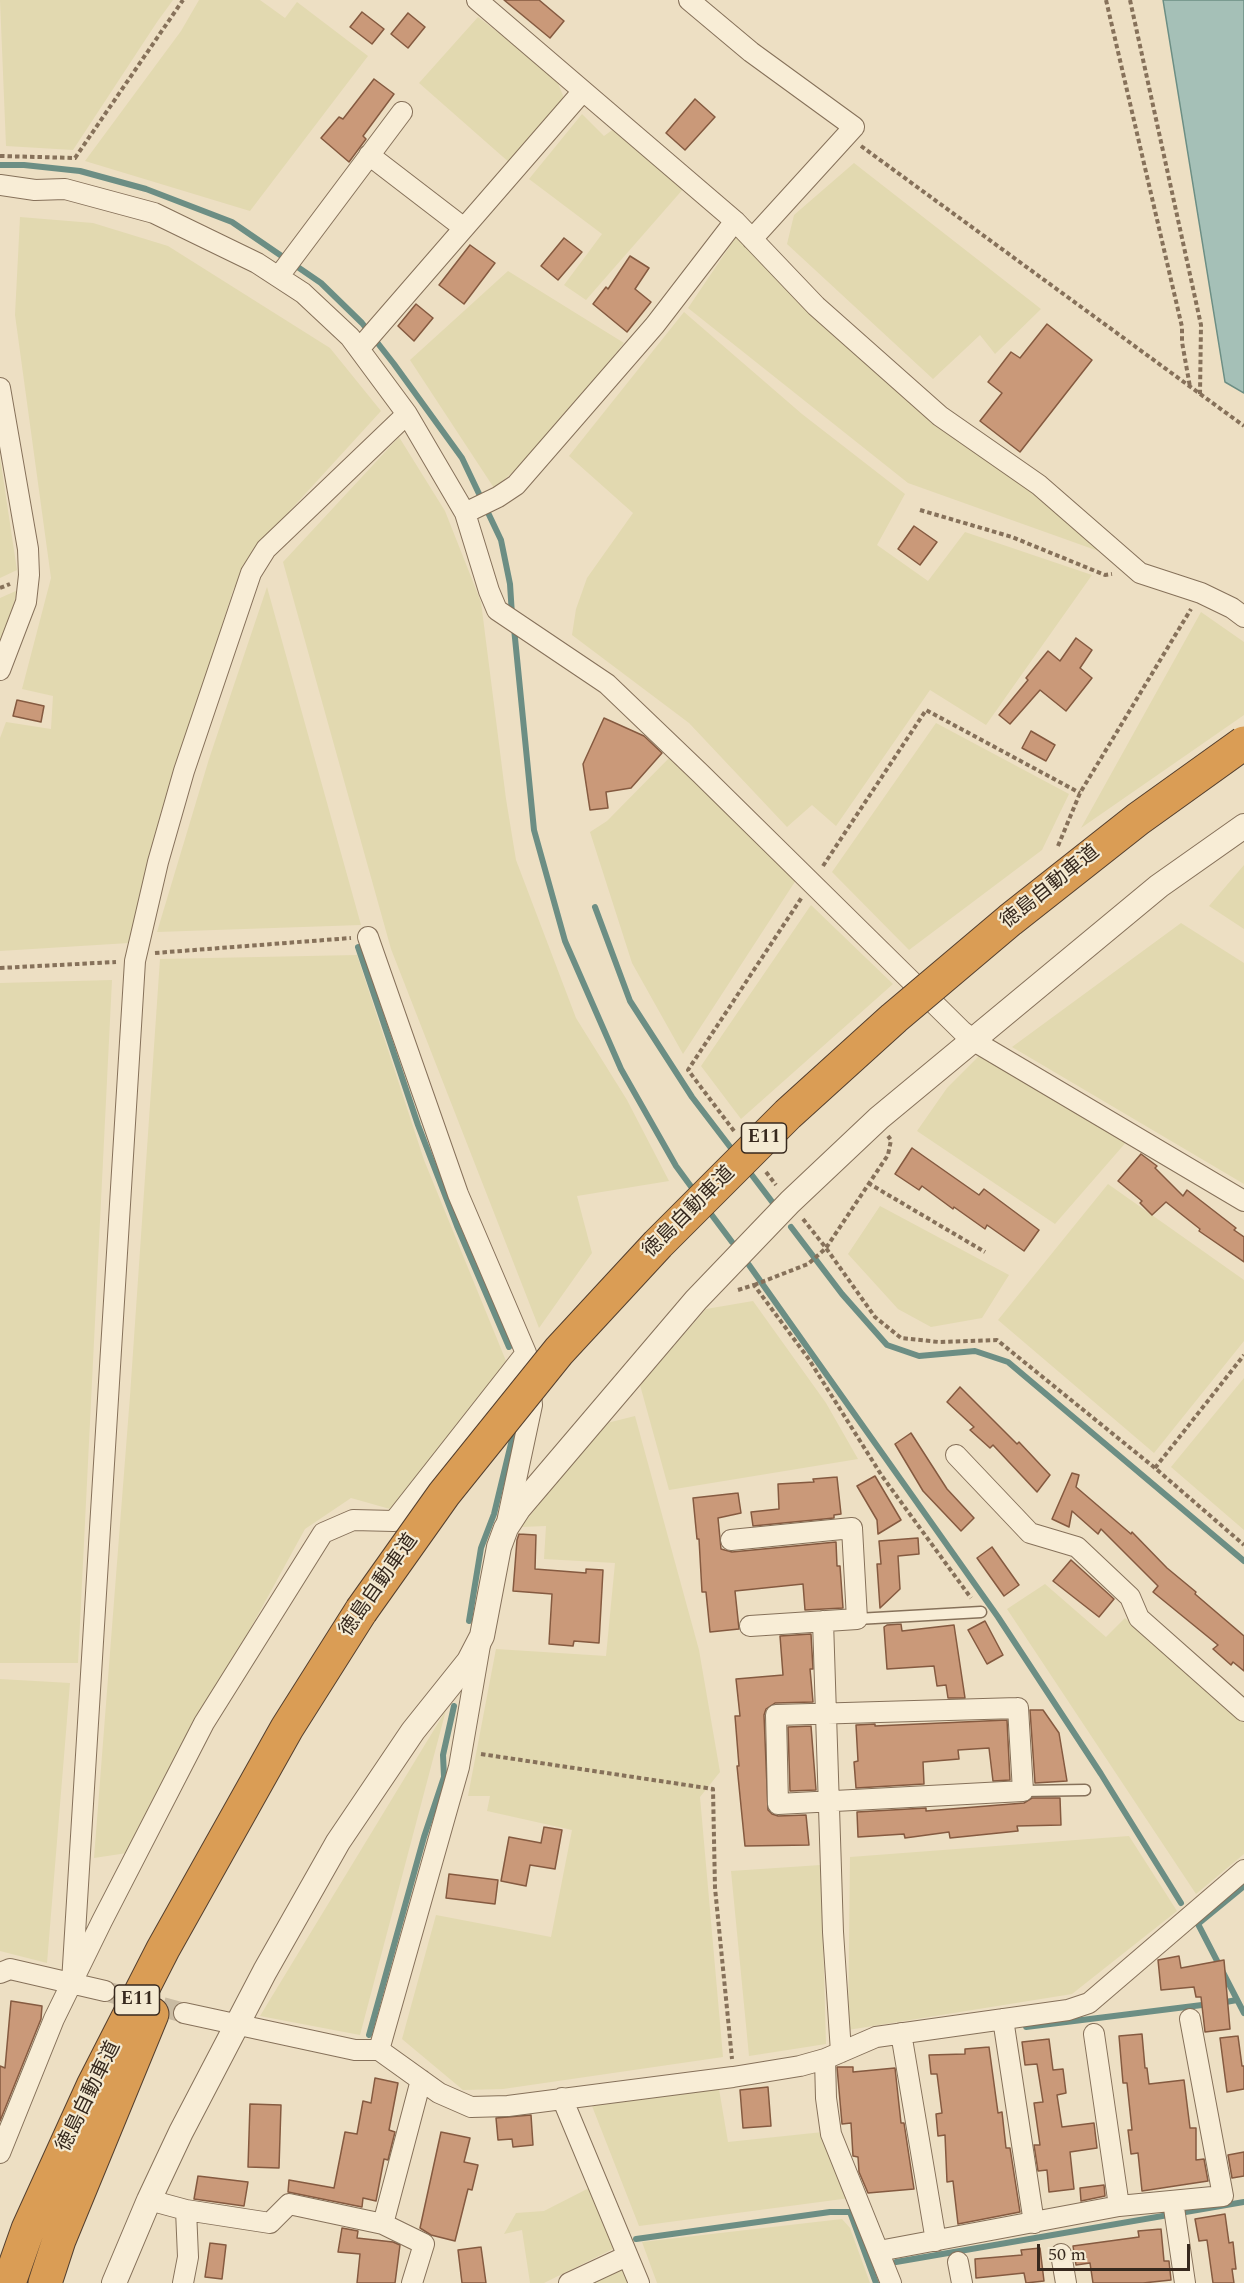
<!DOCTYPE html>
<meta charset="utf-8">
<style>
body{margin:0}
#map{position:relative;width:1244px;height:2283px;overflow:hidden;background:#eddfc3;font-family:Spectral,serif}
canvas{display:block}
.scale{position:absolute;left:1037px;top:2244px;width:153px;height:27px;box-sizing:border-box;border:3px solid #37291e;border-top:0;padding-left:8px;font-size:18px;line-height:21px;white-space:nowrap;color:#37291e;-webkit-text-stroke:4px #f4ead2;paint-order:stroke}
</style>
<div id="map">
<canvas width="1244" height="2283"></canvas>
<div class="scale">50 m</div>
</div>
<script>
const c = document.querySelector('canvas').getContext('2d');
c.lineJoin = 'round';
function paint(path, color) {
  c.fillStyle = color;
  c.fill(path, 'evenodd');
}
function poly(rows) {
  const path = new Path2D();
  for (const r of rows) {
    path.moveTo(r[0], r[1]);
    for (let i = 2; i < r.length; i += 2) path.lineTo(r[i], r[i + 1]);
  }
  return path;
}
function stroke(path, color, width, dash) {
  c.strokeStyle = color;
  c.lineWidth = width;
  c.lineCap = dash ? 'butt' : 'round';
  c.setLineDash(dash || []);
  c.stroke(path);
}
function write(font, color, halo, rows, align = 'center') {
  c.font = font + ' Spectral,"Noto Sans JP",serif';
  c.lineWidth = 4.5;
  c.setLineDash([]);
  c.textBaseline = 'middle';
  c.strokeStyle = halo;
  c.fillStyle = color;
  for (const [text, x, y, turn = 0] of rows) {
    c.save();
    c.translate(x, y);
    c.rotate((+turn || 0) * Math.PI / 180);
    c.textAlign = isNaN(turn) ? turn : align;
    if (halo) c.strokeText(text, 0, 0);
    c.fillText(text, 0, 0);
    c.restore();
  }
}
paint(poly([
 [0,0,173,0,157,22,73,150,6,146],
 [199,0,260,0,285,18,297,2,368,56,250,211,85,161,181,31],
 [478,17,555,76,564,98,511,164,419,83],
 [582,114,604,136,615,128,684,188,586,300,564,285,602,234,529,179],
 [854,163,1041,309,995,354,980,335,933,379,787,244,794,215],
 [20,217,93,223,168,246,330,348,381,411,264,539,233,590,155,845,129,943,0,951,0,738,6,722,51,729,53,696,22,689,51,578,15,315],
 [736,237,814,313,1106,547,1104,553,908,483,688,308],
 [508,271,624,343,533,455,494,488,410,360],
 [684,312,802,414,905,494,877,545,928,581,965,532,1092,575,986,725,930,690,836,826,812,805,787,827,689,723,572,635,576,609,587,578,633,513,569,456],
 [399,437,445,511,481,602,506,799,516,860,576,1018,627,1100,669,1181,577,1196,592,1253,539,1328,391,949,283,562],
 [0,457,17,570,0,578],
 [267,587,361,925,157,932,209,759],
 [18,590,0,645,0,598],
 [1201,612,1244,642,1244,715,1081,828],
 [936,723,1069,794,1042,850,909,950,832,872],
 [672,755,798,877,683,1054,632,963,590,832,607,821],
 [1244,865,1244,929,1209,906],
 [811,905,893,984,741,1119,701,1066],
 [1181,923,1244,963,1244,1184,1012,1047],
 [357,955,424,1160,506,1361,390,1509,351,1498,305,1529,127,1853,94,1858,130,1396,160,959],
 [112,980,78,1663,0,1663,0,983],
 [981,1054,1128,1140,1055,1224,917,1131,947,1088],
 [1108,1184,1244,1280,1244,1341,1154,1453,998,1320],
 [880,1206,1009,1275,982,1318,931,1327,898,1309,848,1254],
 [753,1301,826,1403,858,1459,669,1490,640,1385,706,1309],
 [1244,1378,1244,1530,1171,1467],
 [635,1416,699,1650,720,1772,700,1797,723,2057,503,2089,463,2090,402,2039,436,1915,551,1937,572,1830,487,1811,490,1796,468,1796,496,1649,606,1656,615,1563,544,1559,546,1526,521,1527,603,1424],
 [1045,1584,1106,1637,1125,1618,1244,1723,1244,1854,1196,1894,1007,1609],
 [0,1679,70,1683,47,1963,0,1951],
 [446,1710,360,2035,260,2016],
 [1129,1836,1177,1911,1072,1994,848,2030,850,1857],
 [821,1865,826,2044,749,2056,731,1871],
 [719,2089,728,2142,823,2132,850,2198,639,2226,592,2106],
 [589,2188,615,2248,544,2283,530,2283,522,2230,504,2234,516,2213,544,2211],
 [842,2219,850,2228,870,2283,657,2283,642,2242],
 [621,2266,628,2283,585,2283]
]), '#e2d9b0');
const water = poly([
 [1163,0,1244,0,1244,393,1225,382,1163,0]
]);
paint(water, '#a5c0b7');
stroke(water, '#6c8e84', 1.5);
stroke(poly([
 [0,165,24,165,80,171,146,189,232,222,321,283,362,323,394,364,462,458,501,540,510,584,512,615],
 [514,628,534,830,565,941,621,1069,676,1166,695,1192],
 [595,907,630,1001,692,1097,734,1152],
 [358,947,418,1125,457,1226,509,1347],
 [748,1170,773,1203],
 [708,1210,732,1242],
 [791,1227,842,1294,887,1345,919,1356,975,1351,1008,1362,1244,1561],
 [749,1265,998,1617,1101,1774,1181,1903],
 [469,1621,481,1548,494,1514,515,1427],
 [1244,1886,1198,1924,1244,2013],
 [1220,2003,1237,2000],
 [1026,2027,1210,2004],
 [369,2035,424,1837,444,1777,443,1755,454,1706],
 [636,2239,830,2212,850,2212,876,2283],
 [896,2262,1244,2202]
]), '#6c8e84', 6);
const building = poly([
 [504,0,539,0,564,21,550,38,504,0],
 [362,12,384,29,372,44,350,27,362,12],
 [408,13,425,27,408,48,391,34,408,13],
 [374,79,394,94,363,136,366,139,349,162,321,138,339,117,343,119,374,79],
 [695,99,715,117,685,150,666,133,695,99],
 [564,238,582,252,558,280,541,266,564,238],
 [470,245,495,263,464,304,439,285,470,245],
 [630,256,649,268,635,289,651,302,627,332,593,304,606,287,608,289,630,256],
 [416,304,433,318,414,341,398,326,416,304],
 [1047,324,1092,360,1020,452,980,421,1002,393,988,382,1011,352,1020,358,1047,324],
 [914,526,937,542,920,565,898,549,914,526],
 [1076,638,1092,650,1080,668,1092,678,1066,711,1040,690,1010,724,999,715,1028,680,1026,678,1048,651,1060,661,1076,638],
 [17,700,44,706,41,722,13,716,17,700],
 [604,718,644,736,662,753,631,788,606,792,608,808,590,810,583,764,604,718],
 [1031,731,1055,745,1046,761,1022,748,1031,731],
 [912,1148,979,1195,984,1189,1039,1230,1024,1251,987,1225,985,1229,954,1207,953,1209,922,1186,919,1190,895,1174,912,1148],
 [1141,1154,1157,1166,1155,1168,1183,1196,1187,1190,1236,1228,1234,1230,1244,1237,1244,1262,1199,1231,1200,1229,1166,1202,1152,1215,1140,1203,1142,1201,1118,1181,1141,1154],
 [960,1387,1017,1444,1019,1442,1050,1475,1037,1492,993,1445,990,1448,970,1430,974,1427,947,1402,960,1387],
 [911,1433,947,1489,974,1518,961,1531,923,1491,895,1444,911,1433],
 [1072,1473,1079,1475,1076,1487,1131,1534,1132,1532,1167,1568,1196,1592,1195,1594,1244,1636,1244,1671,1233,1662,1231,1665,1213,1649,1218,1645,1153,1592,1158,1586,1101,1529,1098,1534,1072,1511,1069,1527,1052,1519,1072,1473],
 [875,1476,901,1520,878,1534,877,1520,857,1486,875,1476],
 [837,1477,841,1514,834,1515,834,1518,753,1526,751,1512,779,1509,778,1484,814,1482,813,1479,837,1477],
 [738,1493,741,1513,718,1518,721,1549,732,1552,836,1542,837,1566,840,1566,843,1608,805,1610,803,1584,735,1591,739,1629,710,1632,706,1592,702,1592,699,1539,697,1539,693,1498,738,1493],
 [519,1534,536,1535,535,1569,586,1573,586,1569,603,1570,599,1643,574,1641,573,1646,549,1644,552,1594,513,1591,517,1540,519,1534],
 [918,1538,919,1554,898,1556,900,1589,880,1608,877,1564,881,1564,879,1541,918,1538],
 [992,1547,1019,1585,1004,1596,977,1558,992,1547],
 [1071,1560,1114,1599,1099,1617,1053,1581,1071,1560],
 [985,1621,1003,1655,987,1664,968,1630,985,1621],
 [901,1624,902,1631,954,1625,965,1698,948,1698,946,1685,937,1686,934,1666,887,1669,884,1627,887,1625,901,1624],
 [811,1634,813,1669,810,1669,813,1702,775,1703,766,1709,764,1715,768,1810,772,1814,778,1816,806,1815,809,1845,745,1846,737,1766,739,1766,735,1716,740,1716,736,1679,783,1675,780,1636,811,1634],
 [1030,1710,1043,1710,1059,1733,1067,1781,1035,1783,1030,1710],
 [1007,1720,1010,1780,993,1781,989,1748,958,1750,959,1759,923,1762,924,1784,856,1788,854,1762,858,1761,856,1725,875,1724,875,1726,1007,1720],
 [811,1726,816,1790,790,1791,788,1727,811,1726],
 [1032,1798,1060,1798,1061,1825,1017,1826,1018,1831,950,1838,949,1832,905,1838,904,1834,858,1837,857,1812,926,1808,926,1811,987,1806,1024,1803,1032,1798],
 [544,1827,562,1830,555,1869,530,1865,526,1886,501,1881,509,1837,541,1843,544,1827],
 [449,1874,498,1880,495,1904,446,1898,449,1874],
 [1179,1956,1181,1968,1224,1960,1230,2029,1205,2032,1201,1997,1196,1997,1194,1987,1161,1990,1158,1960,1179,1956],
 [11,2001,42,2006,41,2019,0,2121,0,2066,5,2068,11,2001],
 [1142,2034,1145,2068,1147,2068,1149,2084,1184,2080,1190,2128,1196,2128,1196,2160,1204,2159,1208,2181,1142,2191,1138,2153,1131,2154,1128,2130,1132,2130,1127,2083,1123,2083,1119,2036,1142,2034],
 [1238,2036,1242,2066,1244,2066,1244,2089,1227,2092,1220,2038,1238,2036],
 [1049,2039,1053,2070,1063,2069,1066,2093,1057,2095,1062,2127,1094,2123,1097,2148,1070,2152,1074,2189,1049,2192,1047,2170,1038,2171,1034,2145,1040,2145,1034,2103,1043,2102,1037,2064,1025,2065,1022,2042,1049,2039],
 [989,2047,998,2113,1002,2112,1006,2148,1010,2148,1020,2212,958,2224,953,2181,947,2182,945,2135,938,2136,936,2114,942,2113,937,2074,931,2074,929,2055,965,2054,965,2049,989,2047],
 [837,2067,853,2067,853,2072,895,2068,901,2123,904,2123,914,2189,868,2193,859,2172,858,2157,853,2156,851,2123,842,2124,837,2067],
 [375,2078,398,2083,389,2130,395,2132,388,2160,384,2159,376,2201,363,2198,362,2207,288,2192,289,2180,334,2188,345,2132,357,2134,363,2101,371,2103,375,2078],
 [768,2087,771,2126,743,2128,740,2090,768,2087],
 [250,2104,281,2105,279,2168,248,2167,250,2104],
 [531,2115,533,2145,513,2147,512,2139,498,2140,496,2118,531,2115],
 [441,2132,470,2138,464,2162,478,2165,472,2190,468,2189,455,2241,431,2235,420,2228,441,2132],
 [1244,2152,1244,2176,1232,2178,1228,2155,1244,2152],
 [198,2176,248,2182,244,2206,194,2199,198,2176],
 [1104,2185,1105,2196,1081,2201,1080,2188,1104,2185],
 [1225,2214,1229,2243,1233,2242,1236,2269,1232,2269,1234,2283,1213,2283,1207,2240,1199,2241,1195,2219,1225,2214],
 [342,2228,358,2231,357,2238,393,2242,400,2245,395,2283,357,2283,360,2254,338,2252,342,2228],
 [1161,2229,1164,2261,1169,2261,1171,2280,1143,2283,1093,2283,1090,2263,1076,2265,1073,2246,1139,2237,1138,2231,1161,2229],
 [210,2243,226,2245,222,2279,205,2277,210,2243],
 [481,2247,486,2283,462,2283,458,2250,481,2247],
 [1040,2248,1044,2281,1026,2283,1024,2273,976,2278,975,2259,1022,2255,1021,2250,1040,2248]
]);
paint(building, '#ca9979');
stroke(building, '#855a40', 1.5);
stroke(poly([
 [105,1991,184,2013]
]), '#c9bba2', 20, [20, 10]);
const service = poly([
 [857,1619,981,1612],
 [1023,1791,1085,1790]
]);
const minor = poly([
 [477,0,735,221,816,306,940,416,1039,485,1140,573,1201,593,1232,608,1244,617],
 [689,0,751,52,854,127,752,239],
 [369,155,464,228],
 [0,185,35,190,65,189,154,213,257,263,303,293,350,337,407,414,465,513,489,591,497,610,607,684,701,774,962,1031,979,1044,1244,1201],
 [279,276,402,112],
 [359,349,583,91],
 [0,388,28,549,29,575,26,602,0,670],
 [465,513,498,497,516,485,655,325,735,221],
 [956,1455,1030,1533,1077,1547,1130,1597,1139,1618,1244,1711],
 [507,1522,532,1405,530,1386],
 [731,1540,852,1528,857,1619,750,1626],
 [823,1621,833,1932,841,2052],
 [1018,1708,1023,1791,778,1804,776,1715,1018,1708],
 [0,1973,10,1969,105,1991],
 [72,1982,135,961,158,862,184,771,251,573,266,549,407,414],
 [184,2013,355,2050,379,2050,439,2093,471,2107,508,2106,733,2077,800,2066,825,2059,876,2037,1068,2010,1089,2003,1244,1870],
 [1003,2019,1034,2223],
 [901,2033,936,2241],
 [1094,2034,1119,2206],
 [379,2050,459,1767,480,1645],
 [825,2059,826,2098,831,2134,891,2283],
 [562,2098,639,2283],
 [0,2153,54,2019,102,1921,204,1723,323,1533,353,1520,394,1521,526,1353,458,1194,368,937],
 [149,2200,186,2210,188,2257,183,2283],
 [1173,2201,1185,2283],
 [186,2210,270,2223,289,2204,383,2224],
 [879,2251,1119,2206,1223,2196,1190,2019],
 [1061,2254,1066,2283],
 [958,2262,962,2283],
 [412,2283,424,2244,383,2224,421,2080],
 [569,2283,627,2256]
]);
const tertiary = poly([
 [114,2283,149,2200,181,2132,265,1971,338,1842,413,1731,469,1661,482,1636,499,1547,506,1528,519,1508,696,1300,790,1202,879,1118,1159,886,1244,826]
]);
const motorway = poly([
 [9,2283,28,2229,93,2086,163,1949,287,1728,361,1611],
 [45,2283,59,2240,152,2014]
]);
stroke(service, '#86715a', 13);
stroke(minor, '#86715a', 22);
stroke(tertiary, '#86715a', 26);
stroke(motorway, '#543f2e', 35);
stroke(poly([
 [1106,0,1182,327,1182,342,1190,387],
 [1130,0,1201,325,1200,394],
 [861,146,1244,426],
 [0,156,75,158,183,0],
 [920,510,1012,537,1105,575,1112,574],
 [0,588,10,584],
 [1058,846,1080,793,1191,609],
 [823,866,926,710,1080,793],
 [155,953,351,938],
 [0,968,116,962],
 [734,1131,688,1070,802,897],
 [766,1172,776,1185],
 [868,1183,985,1252],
 [803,1219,826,1248,888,1155,891,1140,888,1136],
 [754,1285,808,1264,826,1248,875,1317,901,1338,939,1342,997,1340,1155,1468,1244,1545],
 [738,1290,754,1285,808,1358,882,1476,971,1598],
 [1155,1468,1244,1355],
 [481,1754,713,1789,715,1888,732,2059]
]), '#86715a', 4, [4.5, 3]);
stroke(service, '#f8edd6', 10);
stroke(minor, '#f8edd6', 20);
stroke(tertiary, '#f8edd6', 24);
stroke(motorway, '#da9d55', 33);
const motorwayBridge = poly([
 [361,1611,444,1494,559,1351,658,1244,788,1114,894,1018,1010,920,1138,819,1244,743]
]);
stroke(motorwayBridge, '#543f2e', 35, []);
stroke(motorwayBridge, '#da9d55', 33);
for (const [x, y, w] of [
 [764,1138,45],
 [137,2000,45]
]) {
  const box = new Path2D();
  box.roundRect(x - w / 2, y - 15, w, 30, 4.5);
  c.fillStyle = '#f4ead2';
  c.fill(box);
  stroke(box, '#37291e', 1.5);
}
write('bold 18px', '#37291e', null, [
 ["E11",764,1138],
 ["E11",137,2000]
]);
write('20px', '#37291e', '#f4ead2', [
 ["徳島自動車道",1051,888,-39],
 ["徳島自動車道",690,1213,-45],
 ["徳島自動車道",380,1586,-55],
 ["徳島自動車道",90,2097,-64]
]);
</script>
